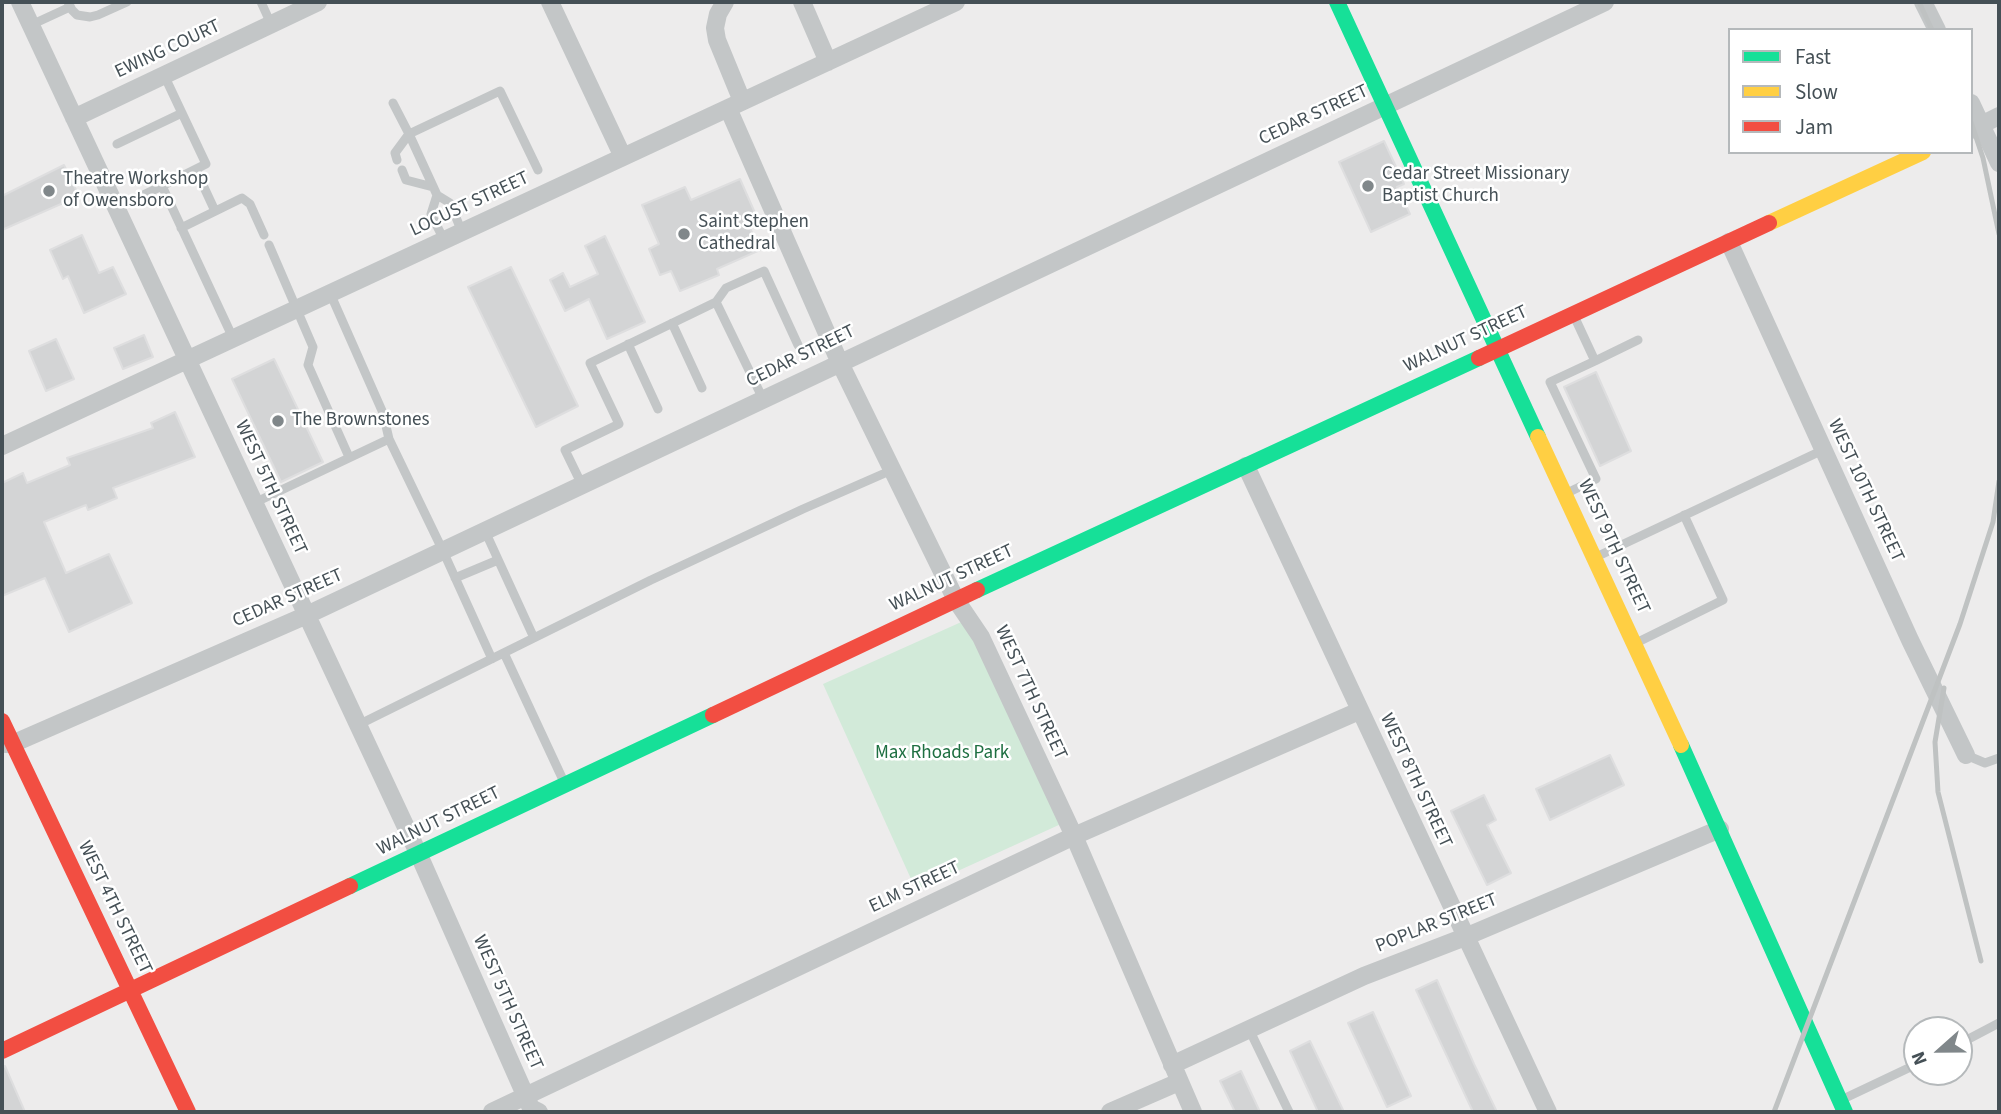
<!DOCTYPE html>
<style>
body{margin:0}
#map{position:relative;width:2001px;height:1114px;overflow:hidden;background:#edecec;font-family:"Source Sans 3",sans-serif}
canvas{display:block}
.frame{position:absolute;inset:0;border:4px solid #455056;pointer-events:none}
.legend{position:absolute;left:1728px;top:28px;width:245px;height:126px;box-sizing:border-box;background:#fff;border:2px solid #b5b9bb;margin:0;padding:9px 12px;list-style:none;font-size:21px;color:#455056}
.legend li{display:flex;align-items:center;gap:14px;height:35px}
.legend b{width:35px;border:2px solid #b5b9bb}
.north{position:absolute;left:1903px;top:1016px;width:70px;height:70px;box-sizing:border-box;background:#fff;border:2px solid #b5b9bb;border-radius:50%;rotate:249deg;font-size:19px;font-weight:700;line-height:28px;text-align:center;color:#455056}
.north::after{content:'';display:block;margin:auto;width:24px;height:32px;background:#80878a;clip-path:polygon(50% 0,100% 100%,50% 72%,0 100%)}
</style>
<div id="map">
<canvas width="2001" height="1114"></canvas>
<div class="frame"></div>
<ul class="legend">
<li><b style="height:9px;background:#16e098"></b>Fast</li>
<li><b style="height:9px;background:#ffcf43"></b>Slow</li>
<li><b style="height:9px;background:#f24e42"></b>Jam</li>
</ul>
<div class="north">N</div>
</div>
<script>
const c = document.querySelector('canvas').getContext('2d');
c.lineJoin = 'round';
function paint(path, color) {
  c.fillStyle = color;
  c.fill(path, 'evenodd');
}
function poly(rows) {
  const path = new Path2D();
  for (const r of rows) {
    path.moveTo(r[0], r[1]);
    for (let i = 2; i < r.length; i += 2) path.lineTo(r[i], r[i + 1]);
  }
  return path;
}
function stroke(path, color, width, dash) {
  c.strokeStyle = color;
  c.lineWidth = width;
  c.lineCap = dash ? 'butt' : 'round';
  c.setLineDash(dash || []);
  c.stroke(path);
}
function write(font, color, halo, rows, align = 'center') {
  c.font = font + ' "Source Sans 3",sans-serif';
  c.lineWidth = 5;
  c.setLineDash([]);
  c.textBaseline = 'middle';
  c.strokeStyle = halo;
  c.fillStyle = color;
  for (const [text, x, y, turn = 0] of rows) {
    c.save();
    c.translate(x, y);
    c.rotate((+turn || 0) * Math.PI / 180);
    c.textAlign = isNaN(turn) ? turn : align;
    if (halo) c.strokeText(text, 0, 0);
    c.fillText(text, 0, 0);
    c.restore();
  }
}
paint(poly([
 [968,619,1061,824,916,890,823,684]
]), '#d2ead9');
const building = poly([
 [1384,141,1404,184,1397,187,1410,214,1371,232,1339,162,1384,141],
 [64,165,79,196,2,230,2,196,64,165],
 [740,179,759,222,749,226,760,250,717,269,719,275,680,291,671,271,660,275,649,249,659,244,642,205,685,187,691,200,740,179],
 [82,235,99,273,113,267,126,294,84,313,68,276,63,279,50,250,82,235],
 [605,236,645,322,607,339,589,299,565,311,550,280,563,273,570,287,598,274,585,246,605,236],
 [511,267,578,406,536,427,468,287,511,267],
 [144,335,153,357,123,369,114,348,144,335],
 [56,339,74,379,46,391,29,351,56,339],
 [274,359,323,462,281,482,232,379,274,359],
 [1596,372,1631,451,1600,466,1564,387,1596,372],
 [175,412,195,457,113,488,117,498,88,510,86,505,44,522,66,573,109,554,132,603,69,632,45,578,2,596,2,483,23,473,27,483,70,465,67,458,153,428,151,423,175,412],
 [1610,755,1624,785,1550,820,1536,789,1610,755],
 [1484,795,1496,820,1487,825,1511,873,1487,885,1451,811,1484,795],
 [1437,980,1474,1064,1497,1112,1473,1112,1416,990,1437,980],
 [1373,1012,1411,1096,1387,1107,1348,1023,1373,1012],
 [1310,1041,1344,1112,1318,1112,1290,1051,1310,1041],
 [5,1066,25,1112,2,1112,2,1067,5,1066],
 [1241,1071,1260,1112,1235,1112,1220,1081,1241,1071]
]);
paint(building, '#d3d4d5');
stroke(building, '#dededf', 2);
stroke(poly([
 [68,2,72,10,77,15,90,17,98,15,127,2],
 [261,2,271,24],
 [31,25,70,7],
 [393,103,409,134,395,153,397,160],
 [117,144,182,113],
 [196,170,215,211],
 [402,170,406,180,433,187],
 [162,186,206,164,164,75],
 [437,195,431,214,444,240],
 [116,208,162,186,233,338],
 [181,228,242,198,250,204,264,235],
 [462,232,450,203,437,195,409,134,500,91,538,170],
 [269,245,313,347,308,365,349,457],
 [330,293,383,413,389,439,443,551,492,659],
 [716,302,726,288,764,271,798,345],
 [672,323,702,388],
 [628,344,658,409],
 [1595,361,1638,340],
 [582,485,565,450,619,424,590,363,716,302,763,399],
 [1567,493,1596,479,1550,382,1595,361,1575,318],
 [254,503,389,439],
 [485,531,534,638],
 [1596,557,1823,450],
 [455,578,498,560],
 [1636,643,1723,600,1684,515],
 [504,653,564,782],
 [358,725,651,580,803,509,892,470],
 [1966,755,1985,763,1999,758],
 [1249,1029,1289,1112],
 [1959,1044,1999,1023],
 [1841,1100,1917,1064]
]), '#c3c6c7', 9);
stroke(poly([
 [20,2,419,855,526,1097,531,1108,539,1112],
 [550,2,623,157],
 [725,2,718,14,715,28,717,40,742,101],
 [802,2,828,62],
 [1923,2,1937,30],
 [1971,103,1999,163],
 [728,108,839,361,956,600,981,637,1074,836,1193,1112],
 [74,118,318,2],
 [1971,130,1999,116],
 [1729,242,1910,640,1966,755],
 [2,446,956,2],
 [1246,466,1548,1112],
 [5,744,12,744,307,615,1605,2],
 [1172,1065,1364,976,1465,937,1720,829],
 [492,1112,1074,836,1359,711],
 [1110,1112,1179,1082]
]), '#c3c6c7', 18);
stroke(poly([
 [1337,2,1538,437],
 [977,590,1479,358],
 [1681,745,1845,1112],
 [350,886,713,715]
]), '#16e098', 16);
stroke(poly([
 [1769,223,1923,152],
 [1538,437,1681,745]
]), '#ffcf43', 16);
stroke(poly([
 [1479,358,1769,223],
 [713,715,977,590],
 [2,721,188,1112],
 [2,1051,350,886]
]), '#f24e42', 16);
stroke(poly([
 [1919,2,1932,30],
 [1971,122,1983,158,1999,234],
 [1944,688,1935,742,1938,792,1981,961],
 [1774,1112,1960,624,1993,522,1999,481]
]), '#bfc2c2', 5);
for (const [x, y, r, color] of [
 [1368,186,7,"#80878a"],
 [49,191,7,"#80878a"],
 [684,234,7,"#80878a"],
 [278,421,7,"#80878a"]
]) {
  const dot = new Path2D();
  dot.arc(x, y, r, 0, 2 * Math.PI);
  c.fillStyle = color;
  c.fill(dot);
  stroke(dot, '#fff', 2.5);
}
write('19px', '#455056', '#fff', [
 ["EWING COURT",168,50,-25],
 ["CEDAR STREET",1314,116,-25],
 ["LOCUST STREET",470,205,-25],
 ["WALNUT STREET",1466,340,-25],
 ["CEDAR STREET",801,357,-26],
 ["WEST 5TH STREET",270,488,65],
 ["WEST 10TH STREET",1865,491,65],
 ["WEST 9TH STREET",1613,547,65],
 ["WALNUT STREET",952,579,-25],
 ["CEDAR STREET",288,599,-24],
 ["WEST 7TH STREET",1030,693,65],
 ["WEST 8TH STREET",1415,781,65],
 ["WALNUT STREET",439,822,-26],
 ["ELM STREET",915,888,-25],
 ["WEST 4TH STREET",114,908,64],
 ["POPLAR STREET",1437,924,-22],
 ["WEST 5TH STREET",507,1003,66]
]);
write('19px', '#455056', '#fff', [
 ["Cedar Street Missionary",1382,175],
 ["Baptist Church",1382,197],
 ["Theatre Workshop",63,180],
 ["of Owensboro",63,202],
 ["Saint Stephen",698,223],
 ["Cathedral",698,245],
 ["The Brownstones",292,421]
], 'left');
write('19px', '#1e6f41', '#fff', [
 ["Max Rhoads Park",942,754]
]);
</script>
